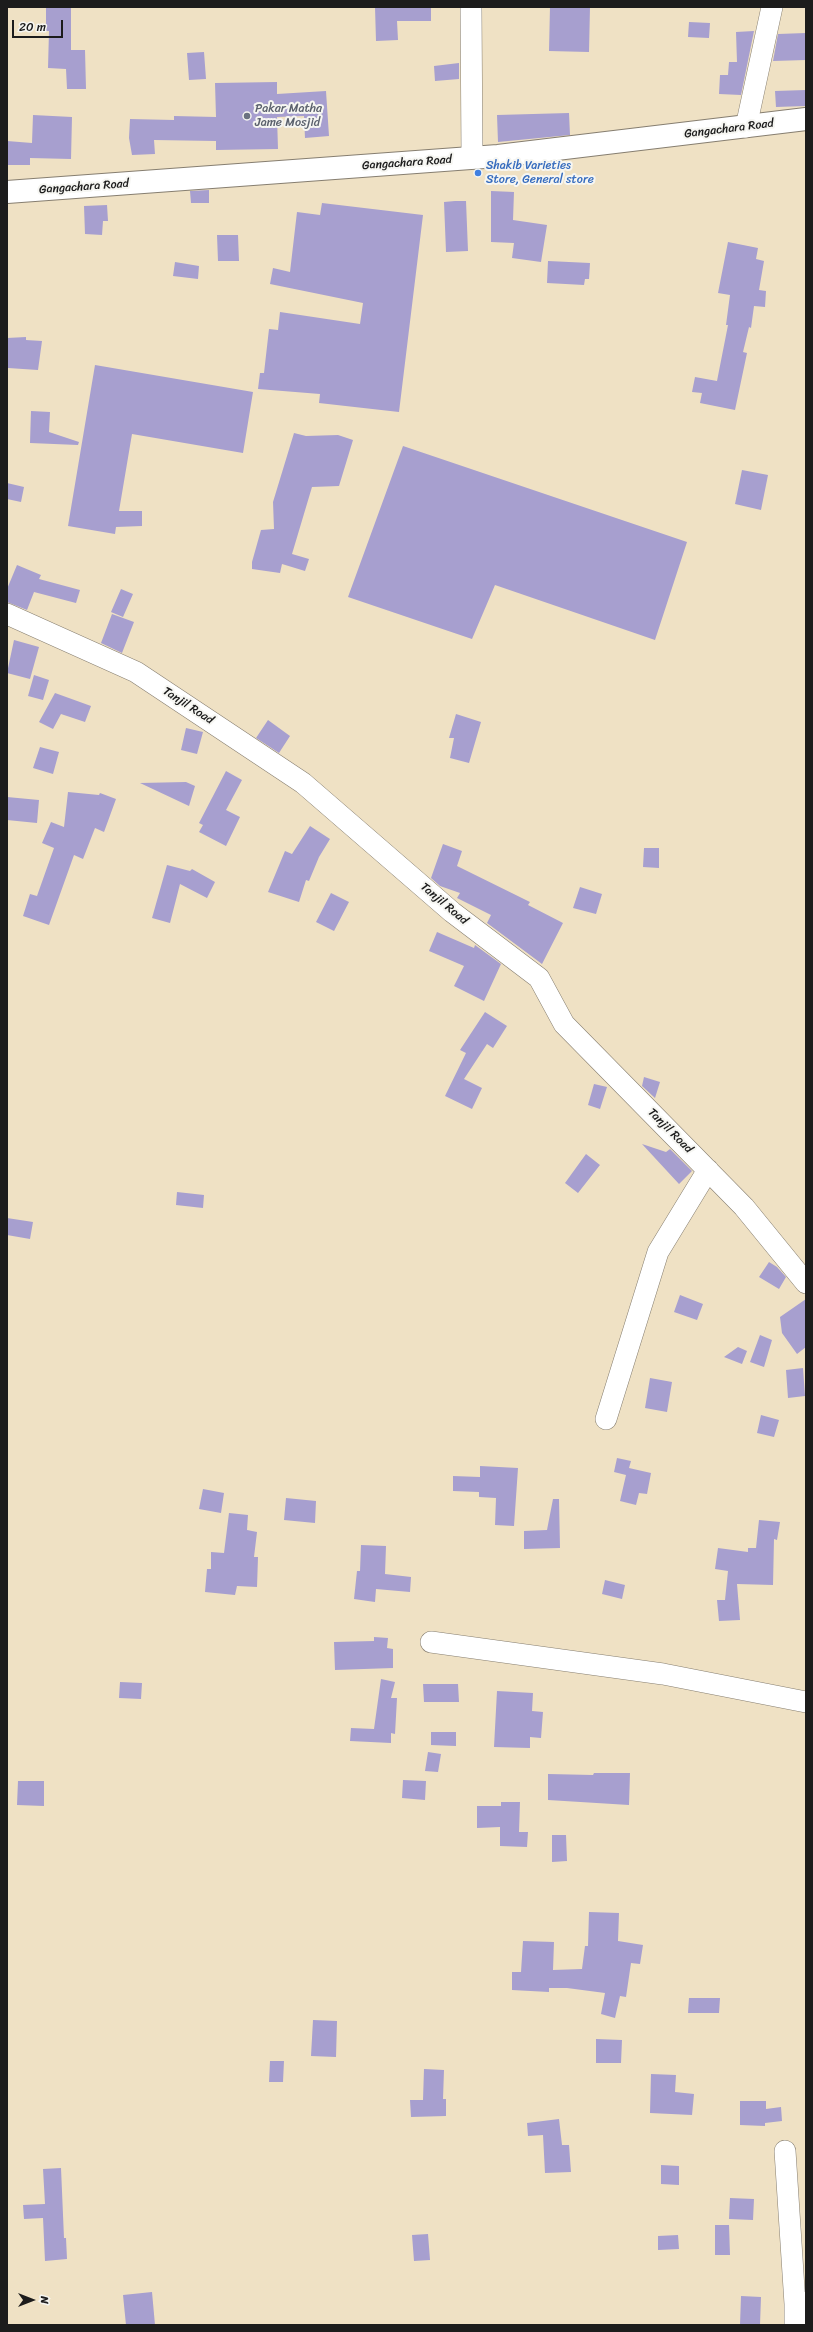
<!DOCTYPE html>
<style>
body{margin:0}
#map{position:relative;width:813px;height:2332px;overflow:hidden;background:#efe1c4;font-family:Sriracha,sans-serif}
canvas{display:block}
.frame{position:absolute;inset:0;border:8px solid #1c1c1c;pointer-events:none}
.north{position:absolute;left:12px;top:2280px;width:40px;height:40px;-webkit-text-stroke:3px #f6f6f2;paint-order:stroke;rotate:90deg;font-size:11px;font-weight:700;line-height:16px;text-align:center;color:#1c1c1c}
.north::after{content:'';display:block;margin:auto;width:14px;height:18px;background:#1c1c1c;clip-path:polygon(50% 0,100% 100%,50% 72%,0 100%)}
.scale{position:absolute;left:12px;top:20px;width:51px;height:18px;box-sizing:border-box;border:2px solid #1c1c1c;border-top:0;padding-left:5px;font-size:12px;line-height:14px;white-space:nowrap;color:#1c1c1c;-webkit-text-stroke:3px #f6f6f2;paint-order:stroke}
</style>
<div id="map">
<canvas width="813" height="2332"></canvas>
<div class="frame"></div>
<div class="north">N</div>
<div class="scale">20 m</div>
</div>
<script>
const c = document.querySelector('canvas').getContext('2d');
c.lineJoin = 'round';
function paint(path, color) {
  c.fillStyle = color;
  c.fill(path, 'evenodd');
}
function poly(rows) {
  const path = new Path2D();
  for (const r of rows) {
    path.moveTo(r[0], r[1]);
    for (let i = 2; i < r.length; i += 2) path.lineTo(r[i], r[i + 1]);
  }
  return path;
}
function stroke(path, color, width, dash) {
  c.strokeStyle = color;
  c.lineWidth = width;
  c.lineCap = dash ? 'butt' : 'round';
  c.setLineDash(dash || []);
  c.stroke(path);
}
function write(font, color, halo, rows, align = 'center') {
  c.font = font + ' Sriracha,sans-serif';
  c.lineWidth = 4;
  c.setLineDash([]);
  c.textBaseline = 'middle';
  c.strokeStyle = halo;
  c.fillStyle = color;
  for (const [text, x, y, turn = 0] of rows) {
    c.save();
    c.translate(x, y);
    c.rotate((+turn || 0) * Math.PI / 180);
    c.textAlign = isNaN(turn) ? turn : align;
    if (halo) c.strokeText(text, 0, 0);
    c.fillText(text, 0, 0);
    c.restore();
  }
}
paint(poly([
 [46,7,71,7,71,50,85,50,86,89,67,89,66,69,48,68,49,31,46,31],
 [375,7,431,7,431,21,397,21,398,40,376,41],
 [550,7,590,7,589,52,549,51],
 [689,22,710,23,709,38,688,37],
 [754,31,741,95,719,94,720,75,728,75,729,62,737,62,736,32],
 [806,33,806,60,773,61,778,34],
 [204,52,206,79,189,80,187,53],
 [459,63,459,79,435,81,434,66],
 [277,82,277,94,326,91,329,136,305,138,304,116,277,117,278,149,216,150,216,141,154,140,155,154,132,155,129,138,130,119,174,120,174,116,216,117,215,83],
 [806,90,806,106,776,107,775,91],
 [569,113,570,135,498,142,497,115],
 [33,115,72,117,71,159,30,158,30,165,7,165,7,141,32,143],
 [209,190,209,203,191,203,190,191],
 [491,191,514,192,513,220,547,225,541,262,512,258,514,243,491,242],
 [455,201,466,201,468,251,446,252,444,202],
 [322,203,423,215,399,412,319,403,320,394,258,389,260,373,264,373,269,329,278,330,280,312,360,324,363,303,270,284,273,268,290,272,297,212,320,215],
 [107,205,108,221,103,221,102,235,85,234,84,206],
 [217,235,238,235,239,261,218,261],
 [728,242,758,248,756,259,764,261,759,290,766,291,765,307,754,306,751,328,749,327,743,352,747,353,735,410,700,403,702,393,692,392,695,377,717,381,728,325,726,325,730,295,718,293],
 [548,261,590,263,589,279,585,279,584,285,547,283],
 [175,262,199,266,198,279,173,276],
 [26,337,26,340,42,341,38,370,8,368,7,338],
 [95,365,253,392,243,453,132,434,119,511,142,511,142,526,116,527,115,534,68,526],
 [31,411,50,412,49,432,79,442,78,445,30,443],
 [294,433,306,436,338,435,353,440,339,486,312,487,292,554,309,559,305,571,282,564,280,573,252,569,252,562,261,530,274,529,273,502],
 [403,446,687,542,655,640,495,585,472,639,348,597],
 [742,470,768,475,761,510,735,504],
 [7,483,24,487,21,502,7,499],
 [17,565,41,575,39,579,80,590,76,603,34,592,27,610,7,602,7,589],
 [121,589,133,594,123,617,111,612],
 [112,614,134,622,122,653,101,643],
 [14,640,39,647,30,679,7,673],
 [34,675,49,680,43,700,28,696],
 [55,693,91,706,85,722,61,714,53,729,39,722],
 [456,714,481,722,469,763,450,758,454,738,449,738],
 [268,720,290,736,279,753,256,738],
 [186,728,203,732,197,754,181,750],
 [40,747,59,752,53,774,33,768],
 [226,771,242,780,226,810,240,817,226,846,199,832,203,825,199,823],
 [186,782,195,786,189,806,140,783],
 [68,792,99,795,100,793,116,799,104,832,95,828,83,859,74,855,49,925,23,916,30,894,37,896,54,848,42,843,51,822,64,827],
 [7,797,39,800,37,823,7,820],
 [310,826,330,839,319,857,309,881,306,880,299,902,268,892,285,851,292,854],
 [443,844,462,851,457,866,530,902,528,905,563,923,542,964,487,923,491,915,457,898,460,893,440,886,431,878],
 [644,848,659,848,659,868,643,867],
 [167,865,190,871,192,869,215,882,207,898,180,884,170,923,152,918],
 [580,887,602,894,596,914,573,908],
 [331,893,349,902,334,931,316,922],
 [437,932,474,948,475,945,501,964,484,1001,454,986,464,966,429,951],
 [485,1012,507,1026,493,1048,487,1044,464,1079,482,1088,472,1109,445,1096,466,1053,460,1050],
 [644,1077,660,1082,655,1098,642,1086],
 [594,1084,607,1087,600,1109,588,1105],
 [642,1144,666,1152,670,1149,692,1171,679,1184],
 [586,1154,600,1165,578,1193,565,1183],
 [177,1192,204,1195,203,1208,176,1205],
 [7,1218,33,1222,30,1239,7,1235],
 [769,1262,777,1267,786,1277,779,1289,759,1277],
 [680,1295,703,1304,697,1320,674,1312],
 [806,1299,806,1347,797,1354,782,1333,780,1317],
 [760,1335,772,1340,764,1367,750,1362],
 [738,1347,747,1351,742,1364,724,1357],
 [803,1368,805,1396,788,1398,786,1370],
 [650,1378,672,1382,667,1412,645,1408],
 [761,1415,779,1420,774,1437,757,1433],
 [617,1458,631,1461,629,1468,651,1473,647,1494,639,1493,636,1505,620,1501,626,1475,614,1472],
 [480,1466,518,1468,514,1526,495,1525,496,1498,479,1497,479,1492,453,1491,453,1476,480,1477],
 [203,1489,224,1493,221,1513,199,1509],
 [286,1498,316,1501,315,1523,284,1520],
 [553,1499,559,1499,560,1548,524,1549,524,1531,547,1530],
 [229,1513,248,1515,247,1530,257,1532,254,1557,258,1557,257,1587,237,1586,235,1595,205,1592,207,1569,211,1569,211,1552,224,1553],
 [759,1520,780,1522,777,1540,774,1539,773,1585,737,1584,740,1620,719,1621,717,1600,725,1600,728,1571,715,1569,718,1548,748,1552,748,1548,756,1548],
 [361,1545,386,1546,385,1574,411,1577,410,1592,376,1589,375,1602,354,1599,357,1571,360,1571],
 [605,1580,625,1585,622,1599,602,1594],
 [374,1637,388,1638,387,1648,393,1649,393,1668,335,1670,334,1642,374,1641],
 [381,1679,395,1682,391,1698,397,1698,395,1734,391,1733,391,1743,350,1741,351,1728,374,1729],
 [120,1682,142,1683,141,1699,119,1698],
 [423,1684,458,1684,459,1702,424,1702],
 [497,1691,533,1693,532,1711,543,1712,541,1738,530,1737,530,1748,494,1747],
 [431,1732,456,1732,456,1746,431,1745],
 [428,1752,441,1754,438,1772,425,1771],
 [594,1773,630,1773,629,1805,548,1800,548,1774,593,1775],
 [403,1780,426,1781,425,1800,402,1798],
 [18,1781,44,1781,44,1806,17,1805],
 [501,1802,520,1802,519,1832,528,1832,527,1847,500,1846,500,1827,477,1828,477,1806,501,1806],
 [552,1835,566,1835,567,1861,552,1862],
 [589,1912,619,1913,618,1941,643,1945,640,1964,631,1963,626,1997,620,1996,615,2018,601,2014,605,1993,567,1988,549,1988,549,1992,512,1990,512,1972,521,1972,523,1941,554,1942,553,1970,582,1969,585,1946,588,1946],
 [689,1998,720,1998,719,2013,688,2013],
 [313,2020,337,2021,336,2057,311,2056],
 [596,2039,622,2040,621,2063,596,2063],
 [270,2061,284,2061,283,2082,269,2082],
 [424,2069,444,2070,443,2099,446,2099,446,2116,411,2117,410,2100,423,2100],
 [651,2074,676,2075,675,2092,694,2094,692,2115,650,2113],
 [740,2101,766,2101,766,2109,781,2107,782,2121,765,2123,765,2126,740,2125],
 [559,2119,562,2145,569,2145,571,2172,545,2173,543,2135,528,2136,527,2123],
 [661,2165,679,2166,679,2185,661,2184],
 [61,2168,64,2238,66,2238,67,2259,45,2261,43,2218,24,2219,23,2205,45,2204,43,2169],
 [730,2198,754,2199,753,2220,729,2219],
 [715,2225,729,2225,730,2255,715,2255],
 [428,2234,430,2260,414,2261,412,2235],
 [678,2235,679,2249,658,2250,658,2236],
 [152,2292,155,2325,126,2325,123,2295],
 [741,2296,761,2297,760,2325,740,2325]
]), '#a79fcf');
const minor = poly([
 [471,7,472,158],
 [746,127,772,7],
 [7,614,136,672,303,783,452,912,539,978,564,1024,744,1207,806,1283],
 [606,1419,658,1252,708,1170],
 [431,1642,663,1674,806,1702],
 [785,2151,795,2304,806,2303],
 [795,2304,795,2325]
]);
const major = poly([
 [7,192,498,156,806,119]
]);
stroke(minor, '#867e70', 22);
stroke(major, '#867e70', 24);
stroke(minor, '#fff', 21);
stroke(major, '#fff', 22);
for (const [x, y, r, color] of [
 [247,116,4,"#6b7280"],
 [478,173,4,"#3f7fe0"]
]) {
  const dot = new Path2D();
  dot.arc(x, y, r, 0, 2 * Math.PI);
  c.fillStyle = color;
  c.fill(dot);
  stroke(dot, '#f6f6f2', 1.5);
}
write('12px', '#5b616d', '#f6f6f2', [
 ["Pakar Matha",255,109],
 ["Jame Mosjid",255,123]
], 'left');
write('12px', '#1c1c1c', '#f6f6f2', [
 ["Gangachara Road",729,129,-7],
 ["Gangachara Road",407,163,-4],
 ["Gangachara Road",84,187,-4],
 ["Tanjil Road",188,706,33],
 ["Tanjil Road",444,904,40],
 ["Tanjil Road",670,1131,45]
]);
write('12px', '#366cbe', '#f6f6f2', [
 ["Shakib Varieties",486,166],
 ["Store, General store",486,180]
], 'left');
</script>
